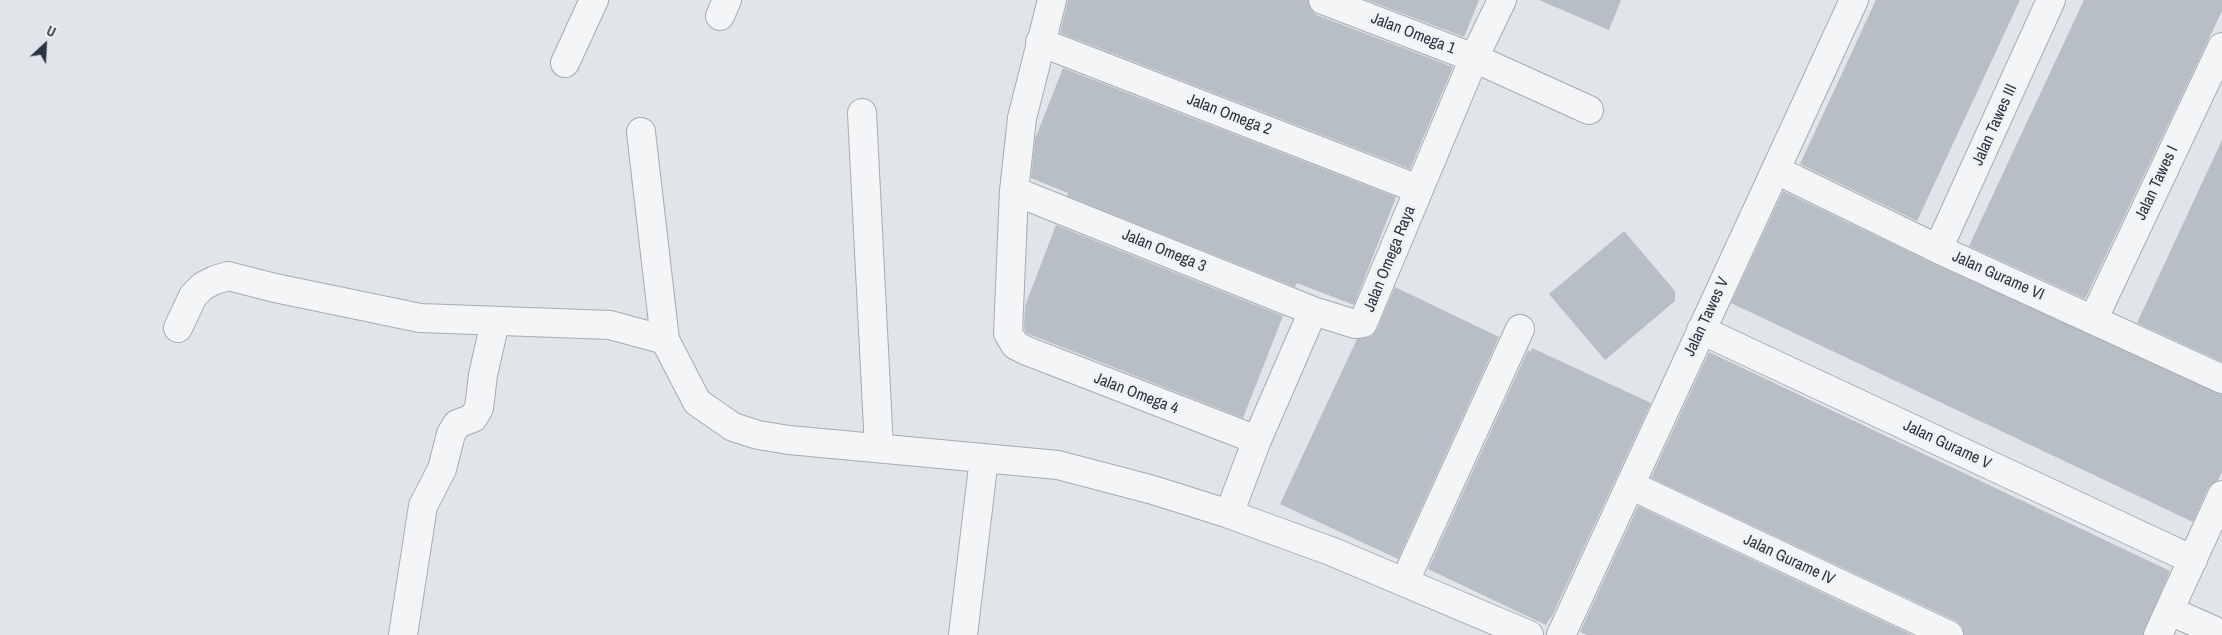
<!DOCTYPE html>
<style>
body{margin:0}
#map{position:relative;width:2222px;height:635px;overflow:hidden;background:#e1e4e8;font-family:"Archivo Narrow",sans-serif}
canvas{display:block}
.north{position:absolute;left:20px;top:20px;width:50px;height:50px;-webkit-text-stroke:4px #f0f3f6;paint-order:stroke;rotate:25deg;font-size:14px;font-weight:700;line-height:20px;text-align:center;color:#2a333f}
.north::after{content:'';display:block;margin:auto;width:18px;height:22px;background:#2a333f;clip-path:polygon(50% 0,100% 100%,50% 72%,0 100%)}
</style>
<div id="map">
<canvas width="2222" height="635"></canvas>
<div class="north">U</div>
</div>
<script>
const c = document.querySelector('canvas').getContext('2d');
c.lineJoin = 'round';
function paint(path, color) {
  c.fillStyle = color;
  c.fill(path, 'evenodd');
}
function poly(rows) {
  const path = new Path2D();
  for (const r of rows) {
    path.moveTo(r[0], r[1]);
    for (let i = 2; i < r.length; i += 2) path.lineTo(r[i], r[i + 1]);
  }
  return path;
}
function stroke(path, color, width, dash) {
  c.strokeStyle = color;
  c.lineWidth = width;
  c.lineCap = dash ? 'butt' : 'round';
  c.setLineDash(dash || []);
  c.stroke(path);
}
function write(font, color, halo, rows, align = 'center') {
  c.font = font + ' "Archivo Narrow",sans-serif';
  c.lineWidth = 5;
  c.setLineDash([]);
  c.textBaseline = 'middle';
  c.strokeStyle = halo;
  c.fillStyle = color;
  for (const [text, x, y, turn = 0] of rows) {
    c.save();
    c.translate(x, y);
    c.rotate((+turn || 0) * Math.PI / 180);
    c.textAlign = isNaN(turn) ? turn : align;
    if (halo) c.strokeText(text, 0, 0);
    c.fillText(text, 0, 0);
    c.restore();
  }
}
paint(poly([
 [1068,0,1308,0,1311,9,1317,15,1453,67,1410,169,1060,33],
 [1367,0,1479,0,1464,37],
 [1539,0,1621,0,1609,30],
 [1876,0,2020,0,1917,221,1800,164],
 [2084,0,2222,0,2222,11,2085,299,1969,246],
 [1063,68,1396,197,1354,305,1297,283,1295,287,1067,196,1068,193,1031,178,1035,139],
 [2222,140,2222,362,2137,323],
 [1783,191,1932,263,2222,394,2222,472,2218,480,2208,488,2193,522,1731,303],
 [1056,225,1283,316,1243,418,1026,333,1024,329,1025,306],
 [1624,231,1675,291,1675,301,1605,360,1549,294],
 [1395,287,1499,337,1398,559,1280,504,1357,339,1372,336,1377,329],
 [1532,348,1651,403,1551,618,1550,618,1546,625,1428,569,1528,350,1531,352],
 [1709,352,2170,571,2143,635,1964,635,1962,627,1956,621,1651,478],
 [1638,506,1912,635,1587,635,1580,632]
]), '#b8bec5');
const street = poly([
 [1052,0,1022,118,1014,191,1008,333,1015,345,1027,351,1257,440],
 [1323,0,1474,58,1589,110],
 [720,16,727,0],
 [1040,42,1418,189],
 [565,63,594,0],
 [862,113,879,448],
 [641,132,665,340],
 [1776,170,1938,249,2222,379],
 [1014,191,1313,311,1355,324,1363,323,1474,58,1502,0],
 [1938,249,2051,0],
 [2093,320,2222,47],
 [178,328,193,296,203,286,215,280,228,276,275,288,420,318,610,325,665,340,697,402,733,427,758,435,789,440,1058,465,1153,490,1229,514,1333,552,1529,635],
 [1701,330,2193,560],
 [1630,485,1949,635],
 [1229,514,1257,440,1313,311],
 [1405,581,1520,329],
 [2170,611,2222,634],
 [403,635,423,506,442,469,451,434,457,424,473,418,479,408,483,375,495,322],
 [963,635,984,458],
 [1561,635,1854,0],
 [2158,635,2222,495]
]);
stroke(street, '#a6abb2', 30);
stroke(street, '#f3f5f7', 28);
write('16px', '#2a333f', '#f0f3f6', [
 ["Jalan Omega 1",1413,34,21],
 ["Jalan Omega 2",1229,115,21],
 ["Jalan Tawes III",1995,125,-66],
 ["Jalan Tawes I",2157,183,-65],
 ["Jalan Omega 3",1164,251,22],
 ["Jalan Omega Raya",1390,259,-68],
 ["Jalan Gurame VI",1998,276,24],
 ["Jalan Tawes V",1707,317,-65],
 ["Jalan Omega 4",1136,394,21],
 ["Jalan Gurame V",1947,445,25],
 ["Jalan Gurame IV",1789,560,25]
]);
</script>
